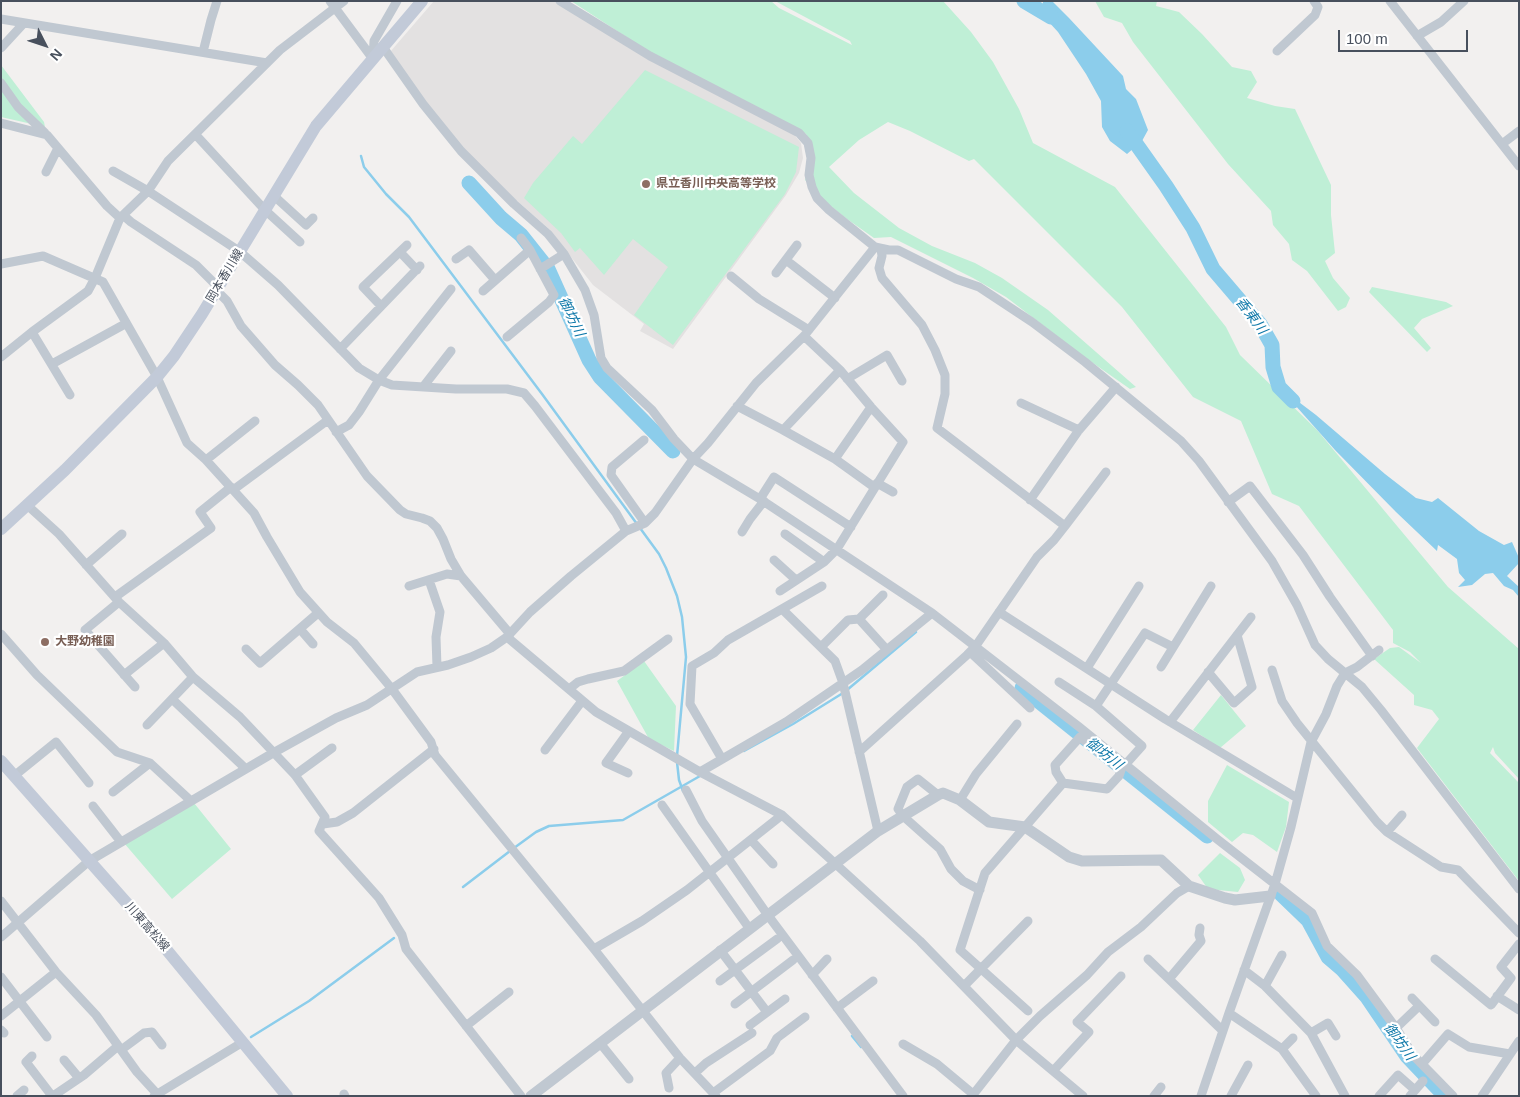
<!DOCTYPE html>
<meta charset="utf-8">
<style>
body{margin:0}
#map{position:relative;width:1520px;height:1097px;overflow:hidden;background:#f2f0ef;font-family:Arial,sans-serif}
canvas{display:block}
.frame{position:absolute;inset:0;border:2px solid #48505d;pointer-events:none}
.north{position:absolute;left:20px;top:20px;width:50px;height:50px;-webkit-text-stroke:4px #fff;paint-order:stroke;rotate:131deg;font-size:14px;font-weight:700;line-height:20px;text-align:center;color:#48505d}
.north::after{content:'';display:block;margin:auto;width:18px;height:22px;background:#48505d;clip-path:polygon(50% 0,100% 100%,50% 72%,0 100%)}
.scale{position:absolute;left:1338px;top:30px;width:130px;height:22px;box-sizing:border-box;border:2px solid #48505d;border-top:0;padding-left:6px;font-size:15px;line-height:18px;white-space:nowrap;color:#48505d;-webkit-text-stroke:4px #fff;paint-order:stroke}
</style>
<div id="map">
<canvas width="1520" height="1097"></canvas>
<div class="frame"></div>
<div class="north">N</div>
<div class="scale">100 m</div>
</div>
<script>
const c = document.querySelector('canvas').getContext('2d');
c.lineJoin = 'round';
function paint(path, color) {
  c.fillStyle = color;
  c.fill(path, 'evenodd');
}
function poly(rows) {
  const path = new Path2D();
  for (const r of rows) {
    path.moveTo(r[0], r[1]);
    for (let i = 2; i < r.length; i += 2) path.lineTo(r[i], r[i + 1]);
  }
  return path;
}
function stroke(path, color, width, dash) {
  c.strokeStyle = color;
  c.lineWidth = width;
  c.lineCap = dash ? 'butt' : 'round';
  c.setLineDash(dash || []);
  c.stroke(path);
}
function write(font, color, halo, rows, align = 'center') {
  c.font = font + ' Arial,"Noto Sans JP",sans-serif';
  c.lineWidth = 4.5;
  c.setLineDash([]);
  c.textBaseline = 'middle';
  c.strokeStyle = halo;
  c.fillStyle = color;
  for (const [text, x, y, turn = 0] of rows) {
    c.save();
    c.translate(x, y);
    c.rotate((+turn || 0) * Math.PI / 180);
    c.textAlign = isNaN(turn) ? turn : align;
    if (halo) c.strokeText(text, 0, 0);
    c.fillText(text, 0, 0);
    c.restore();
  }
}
paint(poly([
 [434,1,555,1,792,132,801,143,803,158,799,173,786,195,673,349,640,331,644,324,593,285,549,229,515,199,464,149,429,107,390,52]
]), '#e3e1e1');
paint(poly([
 [571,1,771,1,779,8,852,45,850,41,775,1,943,1,971,32,993,62,1019,109,1033,143,1115,187,1226,327,1240,355,1317,430,1448,587,1519,649,1519,779,1495,753,1493,747,1490,753,1519,783,1519,881,1417,748,1439,719,1432,710,1414,705,1414,695,1374,659,1390,648,1399,647,1421,663,1410,652,1393,643,1393,630,1299,506,1272,494,1241,421,1193,397,1122,307,974,159,969,161,910,131,888,122,859,140,829,167,854,193,899,228,932,246,975,263,1002,278,1048,310,1136,387,1130,389,1083,356,1006,297,973,278,891,237,874,238,847,219,822,199,805,180,808,163,813,147,806,134,651,53],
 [1095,1,1157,1,1156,6,1179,12,1202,34,1232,67,1251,71,1257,82,1247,98,1275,106,1295,109,1331,185,1331,215,1335,253,1325,261,1333,278,1350,298,1346,307,1338,311,1307,271,1292,260,1289,244,1273,225,1271,211,1228,164,1133,42,1122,23,1104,17],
 [1,65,44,122,45,127,1,117],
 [645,70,799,147,796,172,785,194,673,345,634,315,668,267,633,239,604,275,580,248,575,252,561,233,524,198,533,183,573,136,582,144],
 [1372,287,1446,302,1453,306,1422,319,1414,328,1431,348,1427,352,1369,292],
 [644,661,676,706,674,751,649,739,617,681],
 [1221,695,1246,726,1220,748,1193,730],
 [1227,765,1289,802,1286,827,1277,852,1253,835,1243,833,1232,842,1208,822,1208,801],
 [194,803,231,849,172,899,124,843],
 [1220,853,1240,868,1245,880,1238,892,1208,889,1198,875]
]), '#bfefd6');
paint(poly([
 [1043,1,1052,1,1069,18,1123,76,1126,89,1136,99,1148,130,1142,141,1127,154,1110,141,1102,127,1101,101,1086,74,1058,32,1035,7,1043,4],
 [1279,387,1316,415,1385,474,1416,498,1432,502,1438,498,1479,531,1504,545,1512,542,1519,558,1519,563,1507,576,1519,587,1519,597,1513,590,1504,586,1493,573,1485,574,1472,585,1458,587,1465,580,1459,573,1457,559,1438,545,1437,551,1396,512,1335,450]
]), '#8ccdeb');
stroke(poly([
 [361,156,364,167,386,194,409,217,542,394,637,524],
 [640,528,659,554,666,568,677,596,682,617,686,657,677,756],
 [847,690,916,632],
 [744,751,793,724,843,693],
 [677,762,679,780,683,791],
 [514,848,536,832,549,826,623,820,700,776],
 [463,887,510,851],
 [852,1036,861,1047],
 [251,1037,309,1001,394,938]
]), '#8ccdeb', 2.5);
stroke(poly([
 [1024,1,1051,17],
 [1127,131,1166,186,1193,228,1213,269,1260,324,1272,345,1273,367,1279,387,1293,401],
 [469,183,501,218,521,235,548,269,589,360,600,377,673,451],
 [1022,688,1207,836],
 [1281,894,1308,920,1328,957,1342,969,1367,997,1407,1056,1445,1096]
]), '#8ccdeb', 15);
stroke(poly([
 [330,1,373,59],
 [560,1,650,56,799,133,808,143,811,158,809,175,812,187,817,198,829,210,875,247,889,250,898,250,956,279,979,287,1032,322,1085,362,1181,441,1199,461,1272,561,1297,605,1315,645,1328,659,1362,687,1381,710,1519,889],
 [1390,1,1519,166],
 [1,19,267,63],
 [1417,36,1441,22,1464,1],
 [383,47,423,104,461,151,514,204,548,234,564,254,585,290,594,315,601,358,607,368,652,410,674,439,693,459,760,499,932,613,1078,726,1217,839,1312,913,1327,946,1357,975,1396,1028,1413,1055,1453,1096],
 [1,48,24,23],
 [1277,51,1315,15,1318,7,1314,1],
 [203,52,211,20,217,1],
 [373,59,374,41,397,1],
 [1,83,18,107,45,133],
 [1,123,47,135,107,206,120,218],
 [195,134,265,210,300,242],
 [1502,144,1519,131],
 [113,171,148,191,239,251,278,285,359,368,379,380,392,385,456,389,507,389,524,393,535,406,616,513,626,531],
 [46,172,58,148],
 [273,195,306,225,313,218],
 [123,215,131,222,196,265,218,287],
 [400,252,417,270],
 [456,259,469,250,495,280],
 [786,260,835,298],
 [1,264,43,256,103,282,157,377,187,443,206,460,254,513,267,537,300,592,327,622,354,643,392,689,431,742,435,755,594,949,680,1058,716,1096],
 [540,269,564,254],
 [776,273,797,245],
 [731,276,759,299,809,330],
 [216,290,227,301,241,326,275,365,298,385,318,405,367,476,400,510,406,514,422,518,430,521,437,528,443,539,451,559,461,576,510,634],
 [483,291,530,250],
 [381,306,363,287,407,245],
 [32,332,70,395],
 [507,337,549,302,554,295,530,250,521,238],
 [340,349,420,266],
 [1,357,32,332,88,291,95,278,120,218,148,191,168,161,280,50,344,1],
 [52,364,125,324],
 [847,379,887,355,902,381],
 [423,387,451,351],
 [1021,403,1079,430],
 [737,406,783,430,835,459,874,487],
 [783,430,840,370],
 [336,432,349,425,359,412,379,380,451,289],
 [644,440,612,467,611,475,645,523],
 [835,459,871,407],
 [206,460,255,421],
 [877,483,893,492],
 [233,490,328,420],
 [760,499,774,477,851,527],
 [1030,500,1079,430,1116,387],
 [1228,502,1250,486,1303,555,1330,597,1372,656],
 [27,505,59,534,119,602,164,643,193,677,240,717,295,775,325,817,319,831,379,898,402,935,406,949,521,1096],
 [1065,526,1106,472],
 [742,532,750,519,764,501],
 [785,534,824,562],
 [774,560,796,580],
 [86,565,122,534],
 [429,580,440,612,436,637,437,667],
 [409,586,447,574,461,576],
 [780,591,824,562,837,549,903,442,871,407,840,370,804,336],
 [115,597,211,528,200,512,231,487],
 [119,602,85,630,135,687],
 [783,610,835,661,843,683,878,831],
 [999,612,1165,719,1297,798],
 [859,619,887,650],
 [300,629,313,644],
 [1,634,37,675,117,752,150,763,191,801],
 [507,637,596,712,700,772,782,815,920,941,1016,1040,1083,1096],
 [821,647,848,620,859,619,883,595],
 [246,649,260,663,318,613],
 [970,652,1030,708],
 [1161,667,1211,586],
 [1087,668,1139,586],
 [1272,670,1282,701,1297,723,1377,822,1387,832,1441,867,1458,870,1519,933],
 [1208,672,1234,703,1252,687,1237,635],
 [124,675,164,643],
 [1059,682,1096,706,1142,746,1125,765],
 [569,689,578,682,588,679,624,671,668,639],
 [172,699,246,769],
 [1096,706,1145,633,1173,647],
 [1170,722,1251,617],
 [147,725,193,677],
 [1080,737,1121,770,1119,776,1107,789,1063,783,1056,772,1055,765,1080,737],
 [545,750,582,701],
 [859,752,967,655,975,647,1037,557,1054,540,1065,526,937,428,945,394,945,375,935,350,922,325,882,278,879,268,882,256,881,249],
 [722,759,690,704,692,666,714,653,728,640,822,586],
 [700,772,786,722,862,670,932,613],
 [628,773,606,763,629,731],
 [295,775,332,748],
 [14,776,56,742,89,783],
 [686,790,702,821,767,914,903,1096],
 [113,792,150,763],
 [938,795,918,779,907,787,898,809,903,816,940,849,951,869,963,881,980,890],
 [960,800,976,774,1017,724],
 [662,805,749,928],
 [93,806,121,842],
 [323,824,337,822,353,813,434,749],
 [1387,832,1402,815],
 [751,840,773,864],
 [1,901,56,972,96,1015,137,1072,159,1096],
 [1,937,89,861,273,753,336,718,367,705,417,672,448,665,471,657,491,648,507,637,530,612,571,576,626,531,645,523,655,513,693,459,708,443,756,383,804,336,875,247],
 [594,949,642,921,687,890,782,815],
 [720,950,767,1012],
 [1148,959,1223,1031],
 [1435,959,1491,1005,1511,978,1501,967,1519,944],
 [1244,970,1265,986,1311,1033,1345,1096],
 [812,975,827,959],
 [1,977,47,1037],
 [1169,979,1201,941,1199,935,1200,928],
 [720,981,777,939],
 [964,986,1028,921],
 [1265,986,1282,955],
 [1497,996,1519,1010],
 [1412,998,1435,1022],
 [735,1004,793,960],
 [837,1008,873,981],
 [1028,1011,960,950,985,873,1063,783],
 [1229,1013,1282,1049,1316,1096],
 [1,1016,56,972],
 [750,1025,785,999],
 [466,1026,509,992],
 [1396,1028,1419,1006],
 [1,1030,4,1033],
 [1311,1033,1328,1023,1336,1036],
 [600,1043,629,1079],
 [903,1044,937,1064,973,1094],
 [1282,1049,1293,1038],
 [121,1050,144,1033,152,1032,162,1045],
 [32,1056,26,1062,52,1096],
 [64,1060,79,1078],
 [1422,1064,1448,1034,1469,1047,1510,1054],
 [1053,1071,1089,1032,1077,1022,1121,976],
 [695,1073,706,1063,752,1033],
 [669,1088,666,1073,680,1058],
 [713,1093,770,1051,777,1038,805,1017],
 [344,1094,345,1096],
 [17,1096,24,1090],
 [53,1096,84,1075,118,1046],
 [154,1096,243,1042],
 [972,1096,1016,1040,1040,1016,1087,975,1108,952,1141,927,1177,893,1189,886],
 [1154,1096,1161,1087],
 [1201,1096,1229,1013,1275,884,1291,827,1311,742,1326,714,1337,686,1345,673,1357,667,1379,650],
 [1231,1096,1248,1065],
 [1379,1096,1398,1075,1415,1090],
 [1410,1096,1423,1081],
 [1482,1096,1519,1041]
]), '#c0c8d1', 9);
stroke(poly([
 [531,1096,878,831,938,795,943,793,960,800,989,822,1025,827,1069,857,1082,861,1161,860,1189,886,1225,898,1235,900,1270,896]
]), '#c0c8d1', 11);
stroke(poly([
 [1,529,65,470,157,377,174,356,202,314,316,126,422,1],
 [1,761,147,926,287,1096]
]), '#c2cad8', 12);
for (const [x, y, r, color] of [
 [646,184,5,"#8d6e63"],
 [45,642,5,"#8d6e63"]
]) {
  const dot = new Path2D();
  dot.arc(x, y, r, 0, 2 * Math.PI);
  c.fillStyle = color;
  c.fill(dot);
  stroke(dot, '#fff', 2);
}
write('bold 12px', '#785e54', '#fff', [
 ["県立香川中央高等学校",656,184],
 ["大野幼稚園",55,642]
], 'left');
write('12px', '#48505d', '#fff', [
 ["岡本香川線",225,276,-59],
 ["川東高松線",147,927,49]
]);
write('italic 14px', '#0e78a9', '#fff', [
 ["香東川",1251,316,53],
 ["御坊川",571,317,64],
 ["御坊川",1104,754,38],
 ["御坊川",1399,1042,54]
]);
</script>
